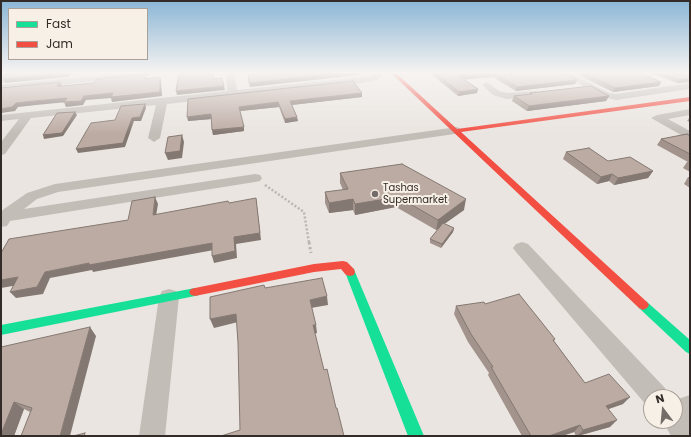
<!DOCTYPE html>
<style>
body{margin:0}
#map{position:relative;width:691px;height:437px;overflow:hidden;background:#eae5e0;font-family:Poppins,sans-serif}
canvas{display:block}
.frame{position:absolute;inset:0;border:2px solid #332b27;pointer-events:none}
.legend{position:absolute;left:8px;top:8px;width:140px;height:52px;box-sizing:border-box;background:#f7f0e6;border:1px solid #a9a19a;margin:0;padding:5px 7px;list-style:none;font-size:12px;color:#332b27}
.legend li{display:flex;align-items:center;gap:8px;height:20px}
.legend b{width:20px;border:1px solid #a9a19a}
.north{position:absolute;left:643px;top:389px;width:40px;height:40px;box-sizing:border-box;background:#f7f0e6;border:1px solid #a9a19a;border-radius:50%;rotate:344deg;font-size:11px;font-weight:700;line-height:16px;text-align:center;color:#332b27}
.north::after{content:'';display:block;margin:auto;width:14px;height:18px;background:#736c68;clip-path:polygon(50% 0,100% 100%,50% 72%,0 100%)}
</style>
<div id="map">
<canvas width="691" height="437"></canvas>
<div class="frame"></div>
<ul class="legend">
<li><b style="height:5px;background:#16e098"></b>Fast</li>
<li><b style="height:5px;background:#f24e42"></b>Jam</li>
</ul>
<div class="north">N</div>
</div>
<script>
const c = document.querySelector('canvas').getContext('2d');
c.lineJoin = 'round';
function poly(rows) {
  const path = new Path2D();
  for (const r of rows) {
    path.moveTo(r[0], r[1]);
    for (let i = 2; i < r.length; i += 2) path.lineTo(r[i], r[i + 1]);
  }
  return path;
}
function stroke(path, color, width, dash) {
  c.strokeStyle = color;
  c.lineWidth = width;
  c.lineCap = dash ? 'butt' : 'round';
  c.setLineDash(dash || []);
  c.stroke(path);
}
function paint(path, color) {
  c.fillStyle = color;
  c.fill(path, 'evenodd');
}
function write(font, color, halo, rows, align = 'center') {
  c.font = font + ' Poppins,sans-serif';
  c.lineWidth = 4;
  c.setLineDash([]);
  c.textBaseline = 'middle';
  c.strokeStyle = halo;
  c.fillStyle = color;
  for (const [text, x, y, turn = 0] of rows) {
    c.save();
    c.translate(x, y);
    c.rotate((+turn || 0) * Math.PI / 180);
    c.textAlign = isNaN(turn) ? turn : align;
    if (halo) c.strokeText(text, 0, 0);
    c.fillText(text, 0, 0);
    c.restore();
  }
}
stroke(poly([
 [265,185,304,212,309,243]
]), '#bbb6b1', 2.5, [2, 2]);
stroke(poly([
 [309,242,311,253]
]), '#bbb6b1', 3, [2.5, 2.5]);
paint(poly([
 [3,73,12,73,4,82,1,83,1,75,3,73],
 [123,73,153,73,149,76,1,91,1,85,123,73],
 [226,73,234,73,237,90,362,77,371,76,375,73,384,73,377,80,362,83,167,104,160,138,154,142,148,138,156,105,31,118,5,154,1,155,1,142,19,119,1,121,1,115,227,91,226,73],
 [560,73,571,73,609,93,616,94,690,83,690,89,616,100,603,97,560,73],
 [487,82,499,91,507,93,536,91,541,94,536,97,507,99,493,95,482,85,487,82],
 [690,109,690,115,668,119,690,131,690,140,651,118,657,115,690,109],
 [457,127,461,129,463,131,461,133,58,192,37,199,24,209,255,174,260,175,262,178,260,181,255,182,10,221,7,226,1,227,1,212,4,209,27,193,55,184,457,127],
 [522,242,528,244,665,388,668,397,651,397,651,407,647,406,516,252,513,248,516,244,522,242],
 [169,289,176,291,179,297,165,436,139,436,159,297,162,291,169,289],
 [690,395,690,436,671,436,663,421,675,421,675,400,690,395]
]), '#c3bdb8');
paint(poly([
 [350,268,354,269,355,272,424,436,408,436,345,272,346,269,350,268],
 [195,288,199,289,201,292,199,295,195,296,1,335,1,325,195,288],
 [643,300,647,302,690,340,690,354,686,352,639,308,637,305,639,302,643,300]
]), '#16e098');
paint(poly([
 [391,73,396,73,457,129,690,97,690,101,461,132,647,302,649,305,647,308,643,310,639,308,391,73],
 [343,261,347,262,354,269,355,272,354,275,350,276,346,275,341,269,314,272,195,296,191,295,189,292,191,289,195,288,314,264,343,261]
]), '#f24e42');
paint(poly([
 [430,73,565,73,577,80,575,84,516,91,493,77,464,79,478,89,477,93,458,96],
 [574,73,641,73,661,82,659,86,613,92],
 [651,73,690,73,690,82,677,83],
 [362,93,362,97,292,105,298,121,285,123,279,107,240,111,244,131,213,135,211,119,188,121,188,99],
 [530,93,609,96,606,101,527,111,512,101,514,96,530,94],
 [690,117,690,122,687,121],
 [690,136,690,172,683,168,687,162,688,162,657,145,661,139],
 [566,152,608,161,653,171,648,178,614,185,609,181,597,184,563,159],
 [340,173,464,210,444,224,454,228,453,232,441,248,430,243,430,239,439,228,436,230,396,207,355,215,353,210,329,213,325,203,325,192,343,190,340,183],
 [688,177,690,177,690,188,684,184],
 [485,304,555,339,554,341,585,383,623,404,609,409,610,427,578,436,576,436,574,432,562,436,522,436,488,375,489,373,468,342,454,314,456,306],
 [96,336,30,412,24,409,14,436,1,436,1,348]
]), '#a2938c');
paint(poly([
 [67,73,72,73,69,77,5,83,3,79],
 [340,73,359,73,359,75,250,87,249,83],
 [494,73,493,77,458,80,459,76],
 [160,77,161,81,162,96,112,102,111,98,86,100,83,105,66,107,64,102,67,102,36,105,18,107,15,111,1,113,1,109,16,103,84,96],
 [690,78,690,82,677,83,679,80],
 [577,80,575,84,516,91,517,87],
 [60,82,62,86,57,86],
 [661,82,659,86,613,92,615,88],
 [224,86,225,90,177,95,176,91],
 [478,89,477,93,458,96,459,92],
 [362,93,362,97,291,105,290,101],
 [609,96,606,101,527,111,529,106],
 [278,102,279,107,240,111,239,107],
 [145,104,146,108,141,121,134,121,125,147,78,153,76,149,132,118],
 [75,112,77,115,63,136,44,139,43,135],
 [211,114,212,119,188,121,187,117],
 [297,117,298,121,285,123,285,119],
 [244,127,244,131,213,135,212,130],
 [182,135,184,142,182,158,168,160,165,153],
 [653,171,648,178,614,185,618,178],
 [612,174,609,181,597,184,601,177],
 [155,197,158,204,155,222,153,215],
 [398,197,396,207,355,215,355,204],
 [256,198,261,240,236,244,237,258,214,263,212,256,234,237],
 [353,199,353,210,329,213,329,203],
 [466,199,464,210,436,230,438,220],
 [454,228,453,232,441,248,442,244],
 [212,243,214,250,93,272,92,270,50,278,43,294,16,298,10,292,45,272,89,263],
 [18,277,24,284,1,288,1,280],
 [327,296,328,305,311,308,310,300],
 [236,314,238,322,214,328,210,319],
 [313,325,316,325,317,333,314,334],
 [90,327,96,336,70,436,60,436],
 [630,397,623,404,599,412,606,406],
 [14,402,24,409,14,436,1,436,1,434],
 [617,420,610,427,577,436,583,430],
 [580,425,574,432,562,436,549,436]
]), '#847872');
const building = poly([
 [8,73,67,73,3,79,8,73],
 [179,73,213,73,214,79,222,78,224,86,176,91,179,73],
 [258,73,340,73,249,83,248,75,258,74,258,73],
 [435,73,565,73,577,80,517,87,494,73,459,76,478,89,459,92,435,73],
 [583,73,641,73,661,82,615,88,583,73],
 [662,73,690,73,690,78,679,80,662,73],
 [147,74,145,79,160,77,160,92,111,97,113,93,84,96,81,101,64,102,67,98,34,101,16,103,12,107,1,109,1,88,60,82,57,86,62,86,94,83,97,79,147,74],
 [353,81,362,93,290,101,297,117,285,119,278,102,239,107,244,127,212,130,211,114,187,117,188,99,353,81],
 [591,86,609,96,529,106,514,96,532,94,530,93,591,86],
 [145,104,140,117,132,118,123,143,76,149,91,123,115,120,121,106,145,104],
 [75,112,62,133,43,135,57,113,75,112],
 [687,134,690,136,690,154,661,139,687,134],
 [182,135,180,151,165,153,168,137,182,135],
 [589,148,608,161,630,157,653,171,618,178,612,174,601,177,566,152,589,148],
 [402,164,466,199,438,220,398,197,355,204,353,199,329,203,325,192,348,189,340,173,402,164],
 [155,197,153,215,228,201,229,203,256,198,260,233,234,237,235,251,212,256,212,243,89,265,89,263,45,272,37,287,10,292,18,277,1,280,1,253,9,239,128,220,132,201,155,197],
 [443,223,454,228,442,244,430,239,443,223],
 [322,278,327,296,310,300,316,325,313,325,324,370,327,369,336,408,337,408,344,436,221,436,240,430,238,343,236,314,210,319,210,297,264,285,265,288,322,278],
 [519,294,555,339,553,340,585,383,609,374,630,397,606,406,617,420,583,430,580,425,549,436,531,436,491,367,493,367,471,334,456,306,484,302,485,304,519,294],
 [90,327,60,436,21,436,32,408,14,402,1,434,1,347,90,327],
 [85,433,84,436,73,436,85,433]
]);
paint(building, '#bcaba3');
stroke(building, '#847872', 1);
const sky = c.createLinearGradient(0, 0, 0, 134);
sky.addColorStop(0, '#8ab6d6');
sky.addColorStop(0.54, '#f6f3f1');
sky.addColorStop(1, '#f6f3f100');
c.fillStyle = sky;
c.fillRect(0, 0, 691, 134);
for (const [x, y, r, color] of [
 [375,194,4,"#736c68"]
]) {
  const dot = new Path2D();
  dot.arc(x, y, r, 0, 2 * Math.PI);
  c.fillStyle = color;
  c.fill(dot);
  stroke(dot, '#f7f0e6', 1.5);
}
write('10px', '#332b27', '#f7f0e6', [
 ["Tashas",383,188],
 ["Supermarket",383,200]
], 'left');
</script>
